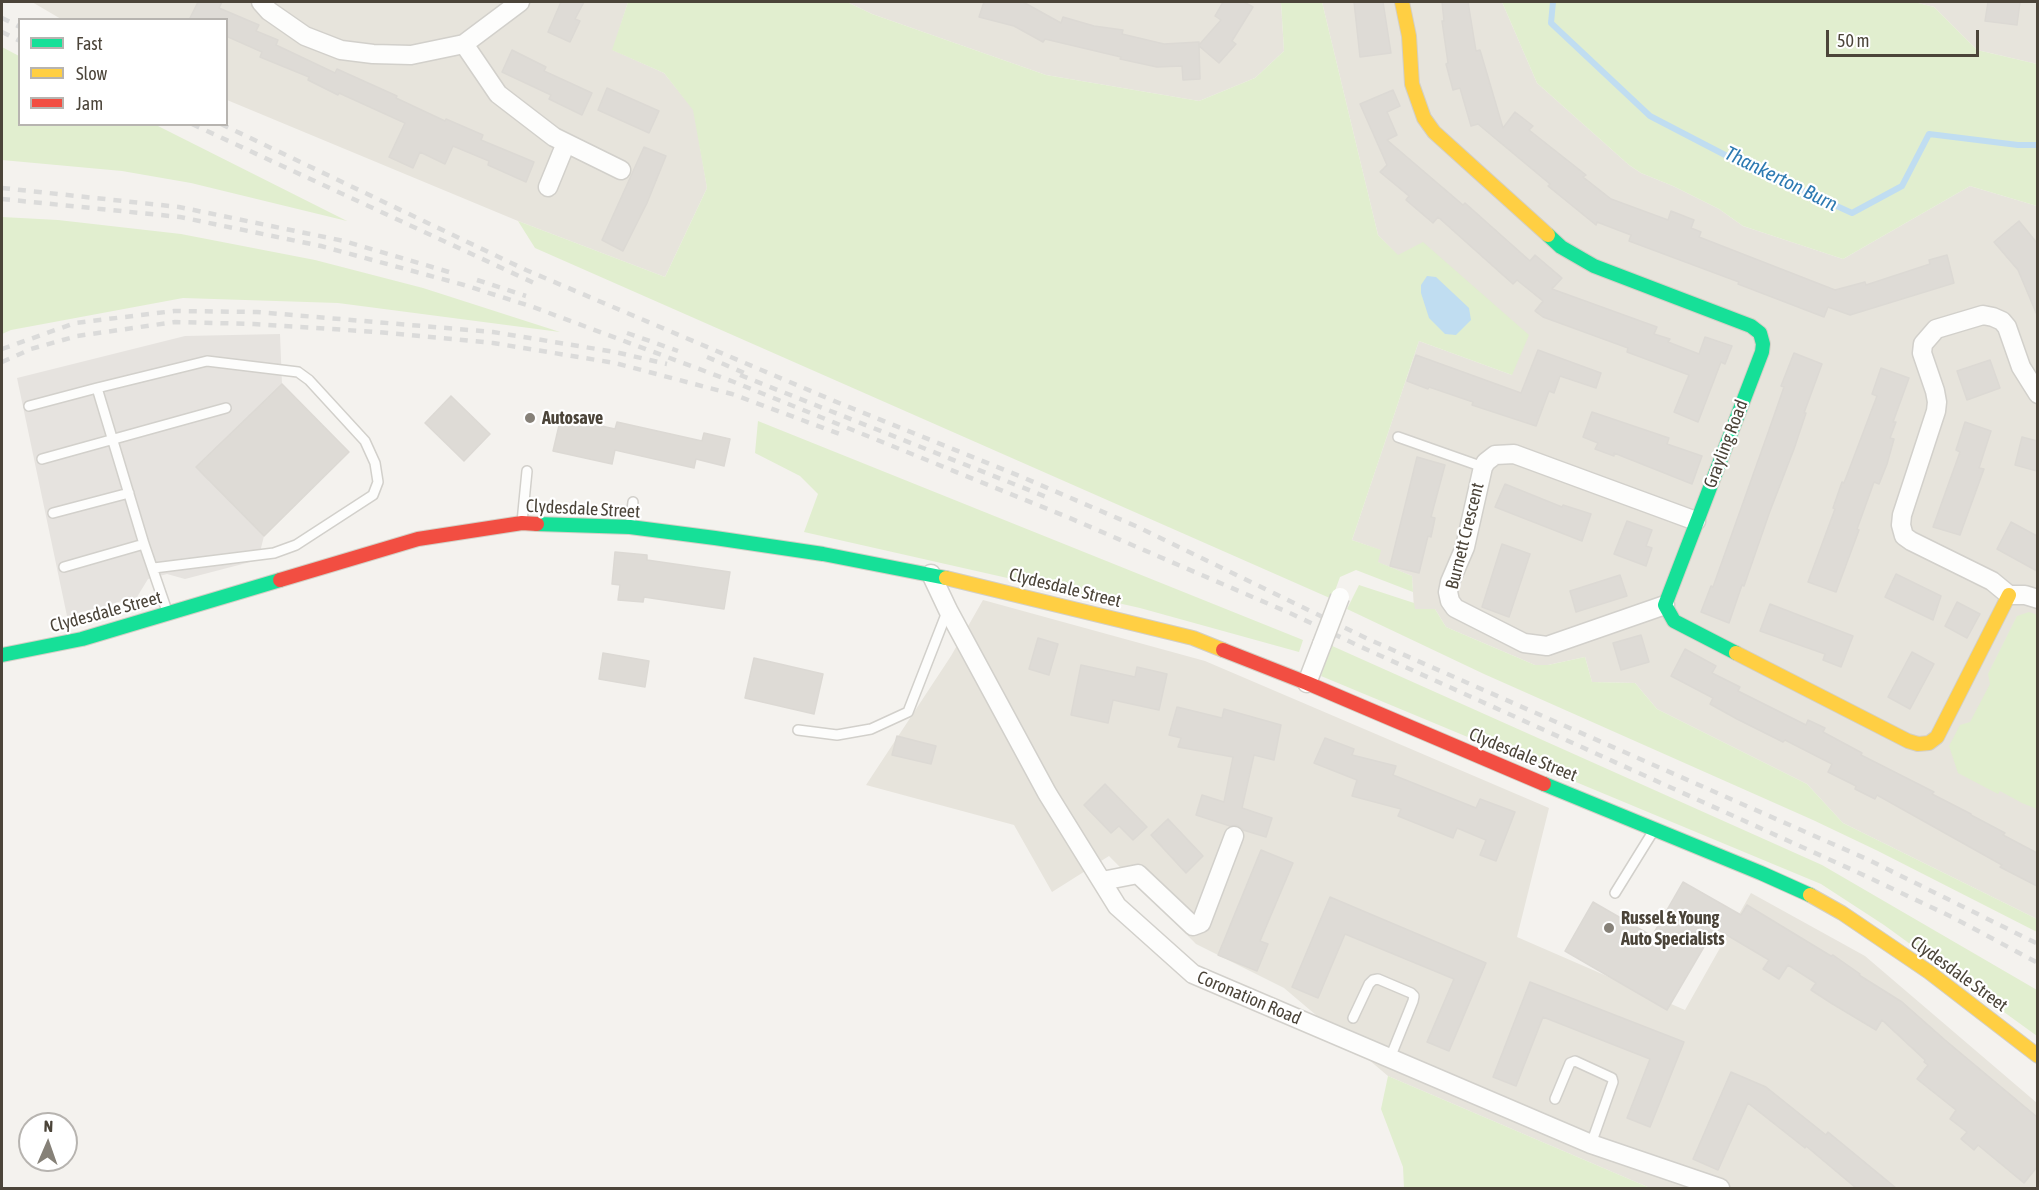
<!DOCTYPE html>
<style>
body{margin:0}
#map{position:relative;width:2039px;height:1190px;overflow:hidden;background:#f4f2ee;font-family:"Asap Condensed",sans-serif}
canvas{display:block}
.frame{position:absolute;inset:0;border:3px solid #4b4439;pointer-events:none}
.legend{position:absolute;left:18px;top:18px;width:210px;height:108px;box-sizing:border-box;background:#fff;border:2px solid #b7b4b0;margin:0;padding:8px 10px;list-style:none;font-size:18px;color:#4b4439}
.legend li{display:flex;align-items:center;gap:12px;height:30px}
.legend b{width:30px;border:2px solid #b7b4b0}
.north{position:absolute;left:18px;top:1112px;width:60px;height:60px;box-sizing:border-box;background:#fff;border:2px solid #b7b4b0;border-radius:50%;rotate:2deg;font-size:16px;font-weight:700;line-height:24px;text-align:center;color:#4b4439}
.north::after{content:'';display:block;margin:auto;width:21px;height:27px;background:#868178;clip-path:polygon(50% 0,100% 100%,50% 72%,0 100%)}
.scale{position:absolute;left:1826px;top:30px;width:153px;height:27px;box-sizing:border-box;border:3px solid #4b4439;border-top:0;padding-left:8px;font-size:18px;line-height:21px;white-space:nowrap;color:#4b4439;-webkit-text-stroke:4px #fff;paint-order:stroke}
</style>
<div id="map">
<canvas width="2039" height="1190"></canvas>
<div class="frame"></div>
<ul class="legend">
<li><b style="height:8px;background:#16e098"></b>Fast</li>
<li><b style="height:8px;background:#ffcf43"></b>Slow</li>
<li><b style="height:8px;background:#f24e42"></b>Jam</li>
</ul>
<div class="north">N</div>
<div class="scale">50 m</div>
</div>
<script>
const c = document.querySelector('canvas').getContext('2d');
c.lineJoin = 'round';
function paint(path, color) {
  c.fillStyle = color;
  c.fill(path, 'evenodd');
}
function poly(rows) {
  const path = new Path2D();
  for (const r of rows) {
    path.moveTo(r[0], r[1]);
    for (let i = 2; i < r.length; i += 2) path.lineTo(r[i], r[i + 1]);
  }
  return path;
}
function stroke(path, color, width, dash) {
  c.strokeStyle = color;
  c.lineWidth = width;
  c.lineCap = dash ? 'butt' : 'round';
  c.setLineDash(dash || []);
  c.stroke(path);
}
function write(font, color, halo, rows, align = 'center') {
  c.font = font + ' "Asap Condensed",sans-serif';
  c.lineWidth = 4.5;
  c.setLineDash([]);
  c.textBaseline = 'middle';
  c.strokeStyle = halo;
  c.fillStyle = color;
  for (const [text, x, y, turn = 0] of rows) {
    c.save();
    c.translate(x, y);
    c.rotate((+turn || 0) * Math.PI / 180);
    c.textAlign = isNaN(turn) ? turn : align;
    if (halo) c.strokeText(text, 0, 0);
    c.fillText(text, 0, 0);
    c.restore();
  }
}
paint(poly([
 [32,2,628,2,613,50,664,73,694,110,707,188,665,277,518,221,227,100,226,20,61,19],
 [847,2,1281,2,1284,51,1255,78,1199,101,1046,75,872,14],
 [1322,2,1502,2,1537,83,1629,165,1641,173,1673,186,1719,209,1743,226,1843,259,1970,186,2037,206,2037,919,1843,823,1807,784,1657,709,1635,683,1592,682,1585,657,1548,665,1535,665,1446,627,1435,609,1414,609,1412,576,1377,562,1380,550,1352,540,1419,341,1512,375,1378,235],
 [1914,2,2037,2,2037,64,1977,50,1934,7],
 [983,600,1205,661,1549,808,1517,937,1685,1010,1751,893,1865,956,2037,1103,2037,1188,1650,1188,1388,1076,1284,988,1196,944,1109,856,1052,892,1014,825,866,785,951,656]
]), '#e7e4dc');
paint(poly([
 [628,2,847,2,872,14,1046,75,1199,101,1255,78,1284,51,1281,2,1322,2,1378,235,1398,255,1423,242,1529,335,1512,375,1419,341,1352,540,1381,550,1378,562,1412,576,1413,592,1356,570,1340,577,1332,599,535,248,518,221,665,277,707,188,693,110,664,73,612,50],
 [1502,2,1914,2,1934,7,1977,50,2037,64,2037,206,1970,186,1843,259,1743,226,1719,209,1673,186,1641,173,1629,165,1537,83],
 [2,47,19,56,20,124,156,125,347,221,191,183,122,171,2,160],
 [2,217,58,220,181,234,315,260,423,288,560,332,338,303,183,298,11,330,2,334],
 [758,421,1303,640,1299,652,1140,608,804,532,818,494,800,476,755,453],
 [1359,585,1414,603,1415,609,1435,609,1446,627,1535,665,1548,665,1585,657,1592,682,1635,683,1657,709,1807,784,1843,823,2037,919,2037,932,1878,851,1813,820,1484,674,1347,609],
 [2029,612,2038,615,2037,809,2022,803,2000,791,1998,794,1958,773,1949,746,1960,725,1970,722,1990,684,1988,674,2017,616],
 [1330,645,1822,865,2037,990,2037,1036,1884,925,1821,884,1321,676],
 [1388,1076,1650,1188,1404,1188,1403,1167,1381,1109]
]), '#e1eecf');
paint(poly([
 [280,334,282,384,197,467,264,536,258,560,185,579,167,574,148,579,137,597,67,616,17,378,185,336]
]), '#e6e3df');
paint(poly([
 [1427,276,1436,277,1469,308,1471,320,1456,335,1445,334,1429,318,1421,293,1421,285]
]), '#c0ddf1');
stroke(poly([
 [1553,2,1551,23,1650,116,1727,156,1852,213,1902,186,1929,134,2018,145,2038,145]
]), '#c0ddf1', 6);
const building = poly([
 [198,2,222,2,219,8,259,25,256,31,278,40,276,45,335,73,337,69,397,96,396,98,445,121,446,119,483,135,481,140,534,162,526,182,488,165,489,161,453,146,445,164,420,152,413,168,389,157,405,123,339,93,338,95,308,80,309,77,260,57,262,52,226,36,226,20,189,20,198,2],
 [561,2,584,2,575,19,580,21,570,42,548,32,561,2],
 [984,2,1023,2,1061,23,1063,17,1094,26,1123,30,1122,34,1164,44,1199,42,1199,45,1221,20,1215,16,1223,2,1244,2,1253,7,1232,41,1236,44,1219,63,1199,46,1200,79,1183,80,1182,66,1157,67,1120,59,1121,57,1045,39,1043,42,1014,26,979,17,984,2],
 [1354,2,1383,2,1391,53,1360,57,1354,2],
 [1442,2,1468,2,1476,51,1480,50,1503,128,1515,112,1533,126,1529,130,1586,175,1583,177,1611,199,1668,220,1671,211,1694,220,1691,228,1701,232,1699,237,1835,290,1865,282,1866,285,1930,264,1929,260,1947,255,1954,283,1850,315,1828,307,1824,317,1738,284,1739,282,1629,241,1631,235,1597,222,1596,225,1548,186,1550,184,1478,124,1471,126,1460,88,1453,90,1446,64,1448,63,1442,21,1444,21,1442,2],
 [1988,2,2020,2,2017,25,1985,21,1988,2],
 [512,50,546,67,544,71,592,93,582,115,549,99,551,95,502,72,512,50],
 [607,88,659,111,649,133,598,110,607,88],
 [1393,90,1400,106,1387,112,1397,135,1387,140,1463,205,1465,203,1530,261,1535,255,1562,278,1552,289,1657,327,1654,334,1670,339,1668,342,1699,354,1705,337,1732,346,1725,364,1721,362,1698,422,1674,412,1689,375,1627,352,1628,348,1543,317,1535,311,1543,301,1517,280,1513,284,1438,217,1433,223,1406,200,1409,196,1380,172,1387,165,1360,104,1393,90],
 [644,147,666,156,647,203,623,251,602,240,644,147],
 [2019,221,2037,243,2037,315,2018,270,1994,242,2019,221],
 [1538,350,1601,373,1596,388,1560,376,1554,393,1549,391,1536,426,1472,405,1473,402,1429,387,1428,389,1407,381,1416,355,1521,393,1538,350],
 [1794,353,1822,364,1804,413,1806,413,1794,449,1770,511,1744,586,1742,585,1729,623,1701,612,1711,586,1713,587,1769,430,1784,387,1781,386,1794,353],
 [1990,360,2000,388,1967,400,1957,371,1990,360],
 [1881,368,1909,378,1893,422,1896,422,1890,438,1894,439,1887,464,1879,484,1874,482,1857,529,1859,530,1836,592,1808,582,1835,509,1833,508,1842,482,1844,483,1877,396,1872,394,1881,368],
 [282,384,349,452,264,536,196,467,282,384],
 [451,396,490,434,464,461,425,423,451,396],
 [1592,412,1669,438,1667,444,1702,456,1692,484,1614,453,1614,456,1595,449,1598,443,1583,437,1592,412],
 [561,417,615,429,617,422,702,441,704,433,730,439,724,466,696,459,694,468,615,450,612,464,553,451,561,417],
 [1965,422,1991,431,1979,468,1984,469,1960,535,1933,527,1960,452,1956,450,1965,422],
 [2022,437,2037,441,2037,471,2015,465,2022,437],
 [1417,457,1445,465,1431,517,1435,518,1431,537,1428,536,1419,573,1390,566,1417,457],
 [1505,484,1562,507,1563,505,1591,514,1582,541,1495,507,1505,484],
 [1627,521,1652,530,1646,546,1652,548,1646,566,1614,554,1627,521],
 [2011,522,2037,536,2037,571,1997,549,2011,522],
 [1502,544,1530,554,1509,617,1482,607,1502,544],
 [615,552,647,555,647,560,730,572,724,609,644,597,643,602,618,600,620,585,612,584,615,552],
 [1896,574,1941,596,1933,620,1885,597,1896,574],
 [1620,575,1627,596,1576,612,1570,591,1620,575],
 [1957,602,1980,614,1967,638,1945,626,1957,602],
 [1770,604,1853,636,1841,667,1823,660,1825,654,1760,631,1770,604],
 [1641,635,1649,662,1621,670,1613,643,1641,635],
 [1038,638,1058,644,1049,675,1029,669,1038,638],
 [1685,649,1716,666,1712,673,1740,687,1738,691,1806,725,1808,720,1825,728,1823,732,1862,753,1861,755,1934,792,1932,794,1971,814,1971,815,2005,833,2003,835,2037,853,2037,886,2000,867,2002,865,1877,795,1875,799,1855,789,1856,786,1828,772,1832,764,1785,740,1783,742,1737,719,1710,704,1713,698,1671,676,1685,649],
 [1912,652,1934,664,1910,709,1888,697,1912,652],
 [603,653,649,661,645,687,599,679,603,653],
 [754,658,823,674,814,714,745,698,754,658],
 [1081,665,1135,677,1137,667,1167,674,1159,710,1113,700,1108,723,1071,715,1081,665],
 [1177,707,1222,718,1224,709,1281,725,1274,760,1254,755,1242,808,1272,818,1266,837,1243,830,1237,825,1230,826,1196,815,1202,795,1224,802,1233,757,1178,747,1181,738,1169,735,1177,707],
 [897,736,936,746,931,764,892,755,897,736],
 [1325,738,1354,749,1352,755,1396,766,1393,775,1476,808,1480,799,1515,812,1496,861,1480,855,1486,840,1457,828,1453,838,1398,816,1401,809,1352,796,1357,780,1314,763,1325,738],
 [1105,784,1147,827,1133,840,1119,826,1111,833,1084,805,1105,784],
 [1168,819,1203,856,1186,873,1151,835,1168,819],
 [1261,850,1293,863,1260,941,1268,944,1257,971,1218,955,1261,850],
 [1683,882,1741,915,1747,905,1831,956,1833,955,1860,974,1859,975,1902,1002,1945,1040,2037,1117,2037,1167,2024,1183,1978,1145,1974,1150,1961,1139,1967,1132,1950,1119,1956,1110,1917,1079,1928,1065,1924,1062,1925,1060,1882,1020,1876,1030,1831,1003,1811,990,1816,983,1788,965,1779,979,1763,969,1769,960,1715,928,1667,1010,1565,951,1593,902,1652,936,1683,882],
 [1330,897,1486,963,1449,1051,1427,1042,1454,979,1345,934,1318,998,1292,987,1330,897],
 [1530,982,1684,1042,1650,1127,1627,1118,1650,1059,1543,1017,1516,1086,1493,1077,1530,982],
 [1731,1072,1766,1087,1826,1135,1828,1132,1896,1188,1856,1188,1806,1146,1805,1148,1748,1103,1718,1170,1693,1159,1731,1072]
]);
paint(building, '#dedbd6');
stroke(building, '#dcd9d4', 1.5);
const lane = poly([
 [29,406,97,388],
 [1398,437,1483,467],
 [42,459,226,408],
 [53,513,129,493],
 [522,522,527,471],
 [630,527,633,502],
 [64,567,144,544],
 [154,568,274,553,296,545,373,495,378,482,375,463,365,441,309,380,298,372,207,361,97,388,144,544,167,611],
 [798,730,837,735,871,729,908,712,947,612],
 [1615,893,1654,830],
 [1353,1018,1369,984,1373,980,1378,979,1411,993,1414,996,1413,1001,1390,1058],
 [1555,1099,1570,1063,1575,1061,1612,1078,1613,1082,1591,1144]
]);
const street = poly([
 [261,2,269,11,305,36,341,50,373,54,411,55,464,44,520,2],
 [464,44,498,94,554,137,621,170],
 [548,187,566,143],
 [2038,394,2021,367,2007,327,2002,321,1993,317,1983,315,1936,329,1923,344,1922,353,1935,391,1937,402,1936,411,1902,515,1901,525,1904,536,1911,541,1992,581,2009,595,2025,595,2038,599],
 [931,574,948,610,1047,793,1117,906,1193,974,1591,1144,1720,1188],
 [1665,605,1547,646,1524,643,1455,608,1450,601,1448,592,1450,582,1465,547,1483,467,1486,462,1495,455,1514,454,1696,521],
 [1307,683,1322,644],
 [1102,881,1138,874,1193,926,1201,923,1234,836]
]);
const fast = poly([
 [1548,235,1561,247,1594,266,1751,326,1760,333,1763,344,1762,352,1665,605,1674,621,1736,653],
 [537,524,630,527,715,538,823,554,946,578],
 [2,655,82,639,280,580],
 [1544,784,1761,873,1810,895]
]);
const slow = poly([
 [1402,2,1409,36,1412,84,1424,118,1434,132,1548,235],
 [946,578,1193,638,1223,650],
 [1736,653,1908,741,1918,744,1929,743,1937,737,2009,595],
 [1810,895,1842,913,1929,972,2038,1056]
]);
const jam = poly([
 [280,580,418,539,522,523,537,524],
 [1223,650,1307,683,1544,784]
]);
stroke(lane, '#d2d0cb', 12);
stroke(street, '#d2d0cb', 21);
stroke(fast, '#d3cfc5', 16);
stroke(slow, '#d3cfc5', 16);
stroke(jam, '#d3cfc5', 16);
stroke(lane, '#fdfdfc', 9);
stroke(street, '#fdfdfc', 18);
stroke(fast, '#16e098', 14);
stroke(slow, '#ffcf43', 14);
stroke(jam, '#f24e42', 14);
stroke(poly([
 [2,18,20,27],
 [2,32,20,41],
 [192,124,534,283],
 [221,124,526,270,839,403,1022,477,1138,527,1368,639,1869,860,2038,944],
 [2,188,179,207,344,241,449,272],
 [2,199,180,217,321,246,464,285,533,307,734,382,1065,516,1292,614,1359,646,1857,872,1952,917,2038,963],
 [477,280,526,296],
 [627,333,678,351],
 [2,349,75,323,174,311,257,312,493,332,615,352,667,364],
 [707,357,749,375],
 [2,362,31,349,77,336,175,322,254,324,377,332,493,343,615,363,732,394,845,436],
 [740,375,1049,498]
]), '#dbdbda', 4.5, [8, 8]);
const streetBridge = poly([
 [1322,644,1340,597]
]);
stroke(streetBridge, '#d2d0cb', 21, []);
stroke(streetBridge, '#fdfdfc', 18);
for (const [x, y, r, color] of [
 [530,418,6,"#868178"],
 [1609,928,6,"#868178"]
]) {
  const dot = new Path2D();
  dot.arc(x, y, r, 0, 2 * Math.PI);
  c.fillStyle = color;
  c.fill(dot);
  stroke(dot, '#fff', 2);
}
write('bold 18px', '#4b4439', '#fff', [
 ["Autosave",542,418],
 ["Russel & Young",1621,918],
 ["Auto Specialists",1621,939]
], 'left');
write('18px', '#4b4439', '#fff', [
 ["Grayling Road",1726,444,-69],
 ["Clydesdale Street",583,509,3],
 ["Burnett Crescent",1465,536,-76],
 ["Clydesdale Street",1065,588,14],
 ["Clydesdale Street",106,612,-15],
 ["Clydesdale Street",1523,755,22],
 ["Clydesdale Street",1959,974,36],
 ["Coronation Road",1249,998,23]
]);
write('italic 20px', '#2e7ab2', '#fff', [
 ["Thankerton Burn",1781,179,26]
]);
</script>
